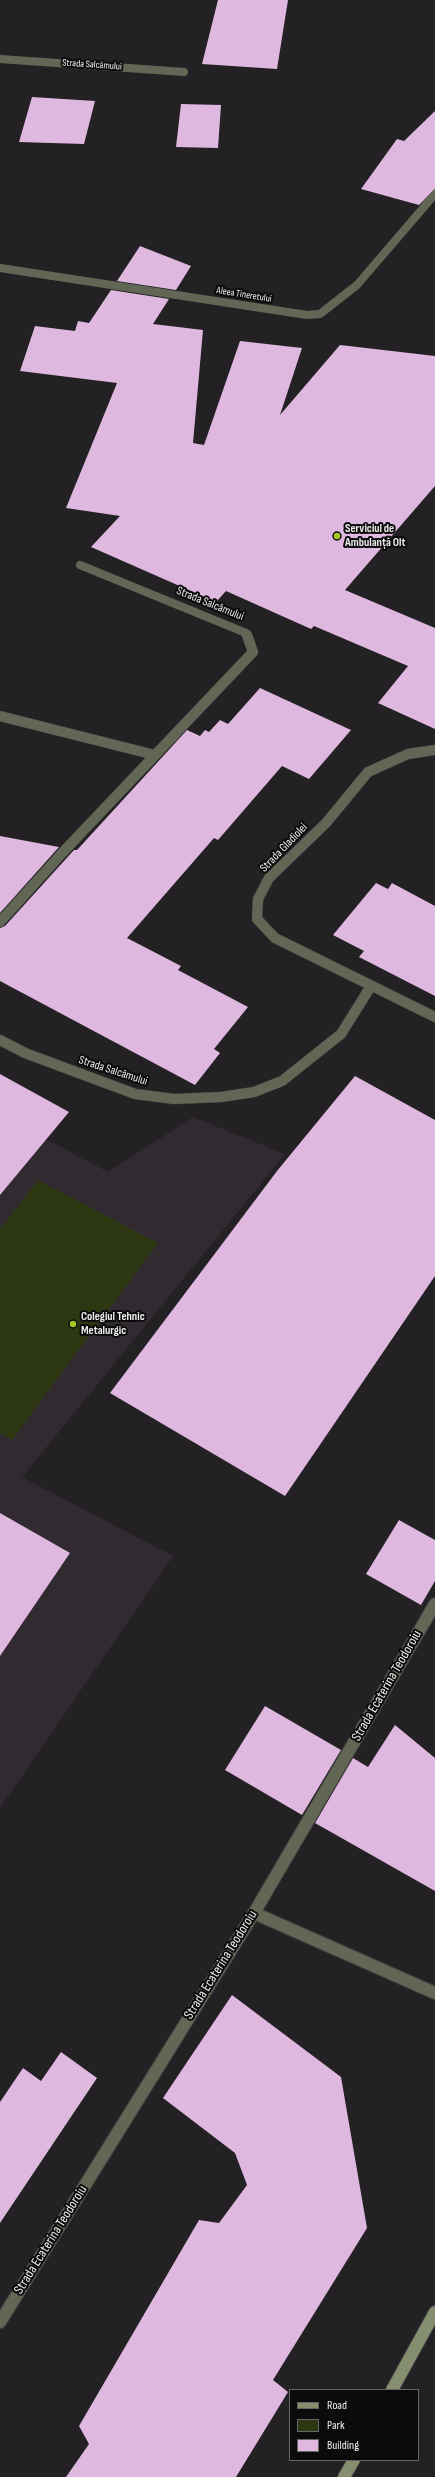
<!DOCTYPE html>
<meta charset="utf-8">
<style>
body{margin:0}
#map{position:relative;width:435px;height:2477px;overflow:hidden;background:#232123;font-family:"Sofia Sans Condensed",sans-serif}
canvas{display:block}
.legend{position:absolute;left:289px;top:2389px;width:130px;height:72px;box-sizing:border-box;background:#0c0b0c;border:1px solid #666566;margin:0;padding:5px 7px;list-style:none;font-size:12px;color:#ecebec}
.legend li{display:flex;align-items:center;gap:8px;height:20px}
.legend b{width:20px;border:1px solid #666566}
</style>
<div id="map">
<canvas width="435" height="2477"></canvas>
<ul class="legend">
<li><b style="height:5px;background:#858f70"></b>Road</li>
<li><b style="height:11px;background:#2d3812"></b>Park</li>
<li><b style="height:11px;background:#dfb8df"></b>Building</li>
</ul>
</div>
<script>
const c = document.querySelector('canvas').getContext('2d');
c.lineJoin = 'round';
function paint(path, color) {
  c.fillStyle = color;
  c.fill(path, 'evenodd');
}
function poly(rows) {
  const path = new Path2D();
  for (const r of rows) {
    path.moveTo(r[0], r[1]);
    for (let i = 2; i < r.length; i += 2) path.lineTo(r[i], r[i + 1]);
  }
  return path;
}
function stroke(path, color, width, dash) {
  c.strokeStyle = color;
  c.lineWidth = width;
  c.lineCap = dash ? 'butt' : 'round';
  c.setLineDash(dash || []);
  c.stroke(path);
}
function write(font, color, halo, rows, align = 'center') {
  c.font = font + ' "Sofia Sans Condensed",sans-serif';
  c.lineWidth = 4;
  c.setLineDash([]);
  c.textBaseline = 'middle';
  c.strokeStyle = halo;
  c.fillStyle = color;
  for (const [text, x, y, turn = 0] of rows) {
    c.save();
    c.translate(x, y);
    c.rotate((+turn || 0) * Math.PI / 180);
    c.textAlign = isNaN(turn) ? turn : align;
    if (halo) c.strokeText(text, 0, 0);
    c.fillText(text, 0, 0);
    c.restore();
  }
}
paint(poly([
 [0,1115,108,1172,193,1117,285,1154,22,1477,173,1556,0,1808]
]), '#312b31');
paint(poly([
 [38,1180,158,1243,12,1440,0,1433,0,1229]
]), '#2d3812');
paint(poly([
 [218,0,288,0,277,69,202,64],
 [32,97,95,101,84,144,19,142],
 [181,104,221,105,218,148,176,147],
 [435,111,435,189,419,205,361,189,397,139,404,141],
 [140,246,191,266,176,290,117,281],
 [111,290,169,299,153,324,203,330,193,443,204,445,240,341,302,348,280,415,340,345,435,356,435,486,345,590,435,628,435,729,378,703,408,666,314,626,311,629,226,591,216,602,91,547,120,516,66,508,117,383,20,371,35,326,75,331,78,321,89,323],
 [260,688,351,730,309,779,282,766,218,840,214,838,127,938,181,966,178,970,248,1007,214,1049,220,1053,195,1085,0,981,0,928,5,926,74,850,77,850,187,730,200,736,205,730,209,732,220,720,228,724],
 [0,836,59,847,0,913],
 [376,883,388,889,392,883,435,906,435,996,359,957,364,951,333,935],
 [0,1074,69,1112,0,1195],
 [355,1076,435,1120,435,1276,285,1496,110,1393,277,1171],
 [0,1513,70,1553,0,1656],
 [399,1520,435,1540,435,1581,421,1605,366,1574],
 [265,1706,341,1750,302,1815,225,1770],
 [395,1725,435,1758,435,1891,315,1823,353,1758,368,1767],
 [232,1995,341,2077,367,2228,273,2380,288,2392,236,2477,66,2477,89,2444,79,2426,199,2220,219,2223,247,2185,235,2153,163,2098],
 [61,2052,97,2078,0,2223,0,2102,23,2068,41,2081]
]), '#dfb8df');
const serviceFar1 = poly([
 [0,716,155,755]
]);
const service = poly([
 [254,1913,435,1993]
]);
const minorFar2 = poly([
 [0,59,184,72],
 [0,268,307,315,320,314,357,285,435,194],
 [80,565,246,633,247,636]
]);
const minorFar1 = poly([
 [435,750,408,754,368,772,326,823,269,878,258,899,257,919,275,938,435,1017],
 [0,922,64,851,253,652,247,635],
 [0,1040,25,1053,135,1094,174,1099,221,1097,254,1092,282,1081,341,1034,371,986]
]);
const minor = poly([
 [0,2322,254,1913,435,1604]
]);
const secondary = poly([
 [392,2390,435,2312],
 [344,2477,354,2460]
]);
stroke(serviceFar1, '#3f3d3f', 11);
stroke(service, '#3f3d3f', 14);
stroke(minorFar2, '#3f3d3f', 8);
stroke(minorFar1, '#3f3d3f', 11);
stroke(minor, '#3f3d3f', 14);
stroke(secondary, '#3f3d3f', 14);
stroke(serviceFar1, '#616754', 10);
stroke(service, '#616754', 12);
stroke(minorFar2, '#616754', 8);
stroke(minorFar1, '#616754', 10);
stroke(minor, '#616754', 12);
stroke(secondary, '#858f70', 12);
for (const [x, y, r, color] of [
 [337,536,4,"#a3c926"],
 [73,1324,4,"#a3c926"]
]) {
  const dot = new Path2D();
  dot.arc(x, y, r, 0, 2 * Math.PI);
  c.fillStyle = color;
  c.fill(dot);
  stroke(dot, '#0c0b0c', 1.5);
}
write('10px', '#ecebec', '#0c0b0c', [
 ["Strada Salcâmului",92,65,4],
 ["Aleea Tineretului",244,295,9]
]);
write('bold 12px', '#ecebec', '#0c0b0c', [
 ["Serviciul de",345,529],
 ["Ambulanță Olt",345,543],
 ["Colegiul Tehnic",81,1317],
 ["Metalurgic",81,1331]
], 'left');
write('12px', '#ecebec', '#0c0b0c', [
 ["Strada Salcâmului",210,604,22],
 ["Strada Gladiolei",284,848,-46],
 ["Strada Salcâmului",113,1071,18]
]);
write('14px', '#ecebec', '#0c0b0c', [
 ["Strada Ecaterina Teodoroiu",387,1686,-60],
 ["Strada Ecaterina Teodoroiu",221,1965,-58],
 ["Strada Ecaterina Teodoroiu",51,2240,-58]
]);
</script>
